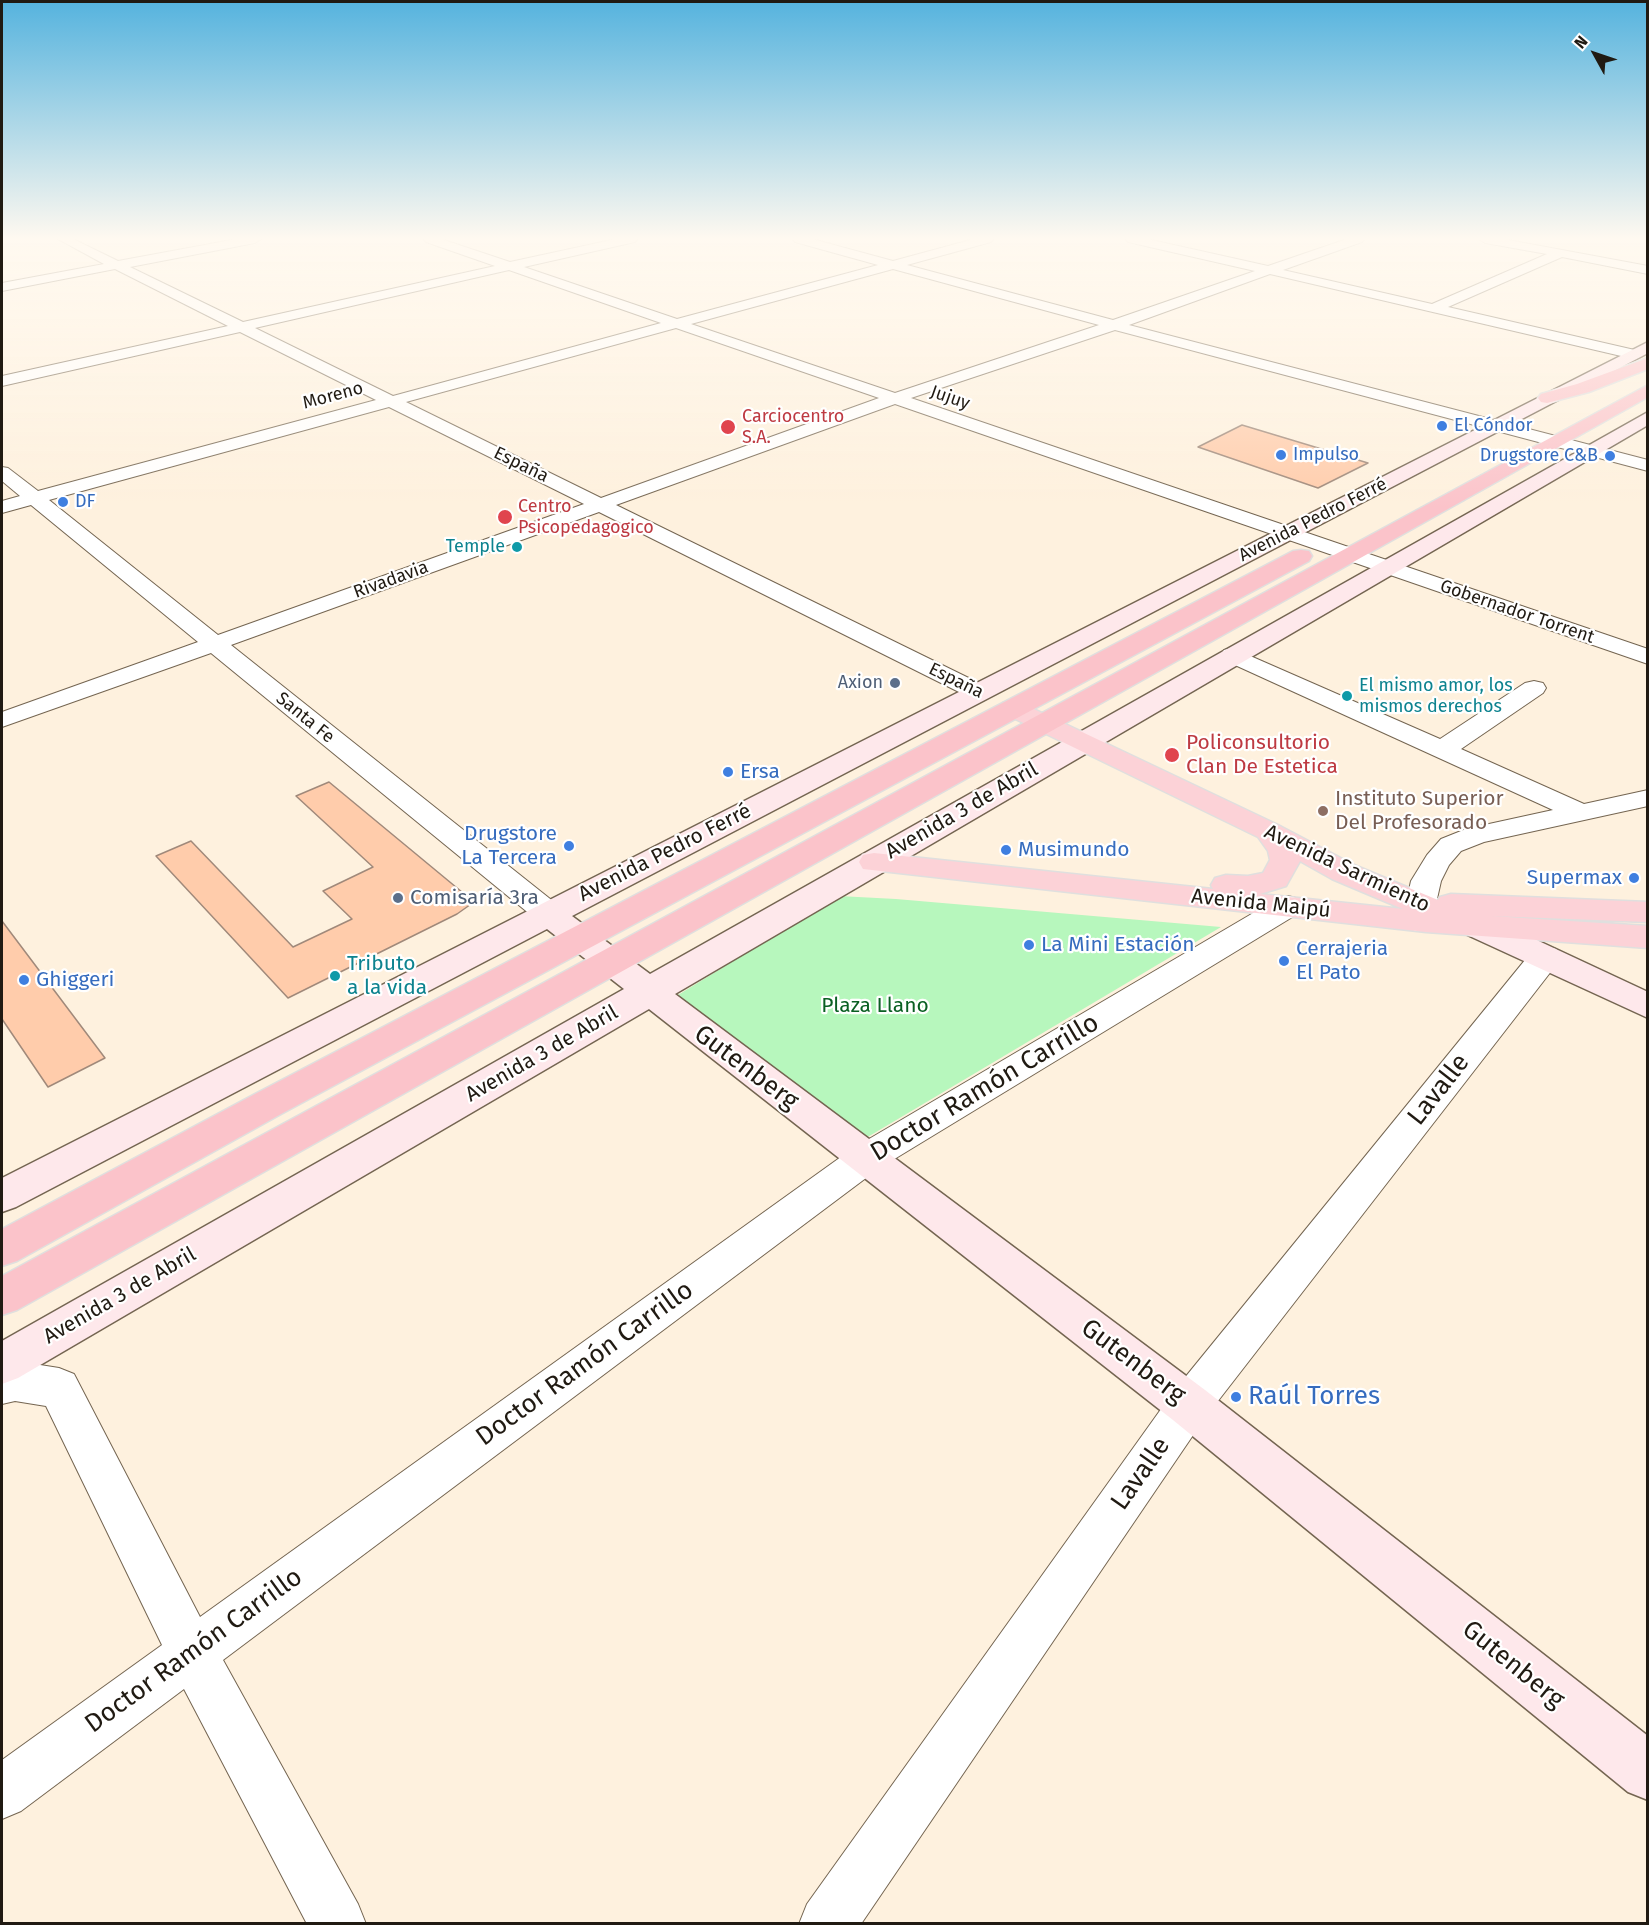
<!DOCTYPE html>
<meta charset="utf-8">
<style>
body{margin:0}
#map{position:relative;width:1649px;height:1925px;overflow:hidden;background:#fef1de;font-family:"Fira Sans",sans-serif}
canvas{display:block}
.frame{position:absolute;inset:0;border:3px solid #201a12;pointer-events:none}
.north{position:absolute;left:1565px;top:24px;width:60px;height:60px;-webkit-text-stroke:4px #fff;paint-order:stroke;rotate:310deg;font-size:16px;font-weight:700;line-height:24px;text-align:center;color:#201a12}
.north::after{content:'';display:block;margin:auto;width:21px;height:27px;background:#201a12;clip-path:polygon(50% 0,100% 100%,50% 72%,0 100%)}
</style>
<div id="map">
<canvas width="1649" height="1925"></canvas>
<div class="frame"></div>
<div class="north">N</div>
</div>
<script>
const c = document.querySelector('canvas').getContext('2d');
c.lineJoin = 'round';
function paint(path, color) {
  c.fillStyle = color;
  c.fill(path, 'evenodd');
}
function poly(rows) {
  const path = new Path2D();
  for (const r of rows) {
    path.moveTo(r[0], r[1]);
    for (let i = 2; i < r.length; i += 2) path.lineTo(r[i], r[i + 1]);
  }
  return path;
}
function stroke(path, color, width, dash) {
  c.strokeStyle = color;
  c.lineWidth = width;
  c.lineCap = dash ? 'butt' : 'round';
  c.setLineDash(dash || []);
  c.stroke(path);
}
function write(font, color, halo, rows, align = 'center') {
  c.font = font + ' "Fira Sans",sans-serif';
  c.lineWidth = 4.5;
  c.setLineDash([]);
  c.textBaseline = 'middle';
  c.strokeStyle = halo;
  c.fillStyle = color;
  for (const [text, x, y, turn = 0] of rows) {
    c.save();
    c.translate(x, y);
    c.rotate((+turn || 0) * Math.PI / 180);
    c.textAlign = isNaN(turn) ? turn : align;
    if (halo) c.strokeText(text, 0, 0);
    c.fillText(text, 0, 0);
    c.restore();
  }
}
paint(poly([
 [839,896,896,899,1221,927,866,1138,678,995]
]), '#b7f7bd');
const building = poly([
 [1242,425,1368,463,1318,488,1198,447,1242,425],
 [329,782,474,902,457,914,288,998,156,856,191,841,293,947,352,919,323,891,373,867,296,796,329,782],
 [2,921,105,1058,48,1087,2,1019,2,921]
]);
paint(building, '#ffccab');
stroke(building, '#a0897a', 1.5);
const minor = poly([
 [58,239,73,239,118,261,237,239,261,239,255,243,130,267,243,322,495,266,426,242,424,239,441,239,510,262,616,239,637,239,635,242,524,267,677,319,878,265,795,242,793,239,812,239,893,261,974,239,993,239,991,242,907,265,1113,320,1255,271,1128,242,1126,239,1147,239,1268,266,1347,239,1364,239,1362,242,1283,270,1432,304,1547,254,1485,243,1479,239,1503,239,1648,266,1648,274,1562,257,1448,307,1639,351,1642,354,1639,357,1634,359,1270,274,1129,325,1648,460,1648,471,1115,330,911,398,1648,649,1648,664,895,404,616,505,987,687,990,692,987,697,978,699,969,697,599,512,231,645,559,906,563,913,559,920,548,923,537,920,211,653,2,727,2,712,198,642,31,505,2,513,2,501,20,496,2,481,2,467,8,468,38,491,376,400,240,332,2,386,2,376,228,326,115,269,2,291,2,283,104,264,58,239],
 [893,269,1099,325,895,393,691,324,893,269],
 [509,270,661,323,393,396,255,328,509,270],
 [676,328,879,398,601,498,406,402,676,328],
 [389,407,584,504,218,635,49,500,389,407],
 [1232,648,1440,739,1525,683,1534,681,1543,683,1546,688,1543,693,1461,749,1584,804,1648,790,1648,806,1484,842,1461,851,1449,865,1441,881,1432,921,1428,928,1417,931,1406,928,1402,921,1411,881,1427,855,1441,839,1466,829,1553,810,1224,660,1220,655,1224,650,1232,648],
 [1288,896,1299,899,1303,906,1299,913,878,1169,223,1660,358,1904,366,1924,307,1924,184,1689,21,1811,2,1819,2,1760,162,1645,46,1406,15,1401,2,1404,2,1364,15,1361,59,1368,74,1374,200,1617,852,1149,1277,899,1288,896],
 [1545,946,1556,949,1561,957,1556,965,1204,1419,861,1924,799,1924,807,1904,1174,1391,1534,949,1545,946]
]);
const secondary = poly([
 [1648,342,1648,353,572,916,650,974,1648,412,1648,425,675,994,1205,1390,1648,1736,1648,1800,1628,1792,1173,1420,649,1009,18,1378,2,1384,2,1341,624,989,547,929,16,1207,2,1212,2,1178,1648,342],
 [1474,915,1528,936,1648,992,1648,1018,1463,933,1458,926,1463,919,1474,915]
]);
const primary = poly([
 [1012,700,1021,703,1278,825,1354,865,1438,900,1440,897,1451,894,1648,902,1648,922,1491,916,1648,926,1648,948,1426,932,863,869,859,862,863,855,874,853,1213,889,1211,885,1215,878,1226,875,1248,876,1263,873,1270,860,1268,851,1258,837,1003,713,999,708,1003,703,1012,700],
 [1300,861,1332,879,1403,909,1260,894,1286,886,1300,861]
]);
const trunk = poly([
 [1648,358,1648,369,1589,392,1547,403,1541,402,1538,398,1541,394,1577,384,1648,358],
 [1648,385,1648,397,17,1310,2,1315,2,1276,1648,385],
 [1301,550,1309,551,1312,556,1309,561,281,1114,17,1261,2,1266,2,1229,255,1094,1293,551,1301,550]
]);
stroke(minor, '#746551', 2);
stroke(secondary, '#746551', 3);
stroke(primary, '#e0dfde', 3);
stroke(trunk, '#e0dfde', 3);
paint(minor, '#fff');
paint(secondary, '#fee8eb');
paint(primary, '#fcd2d7');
paint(trunk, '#fbc3ca');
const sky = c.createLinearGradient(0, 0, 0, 508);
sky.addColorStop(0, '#55b3de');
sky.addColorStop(0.47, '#fff9f0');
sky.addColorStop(1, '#fff9f000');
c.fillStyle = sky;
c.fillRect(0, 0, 1649, 508);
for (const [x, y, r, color] of [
 [1442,426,6,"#3f7fe0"],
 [728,427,8,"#e0444e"],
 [1281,455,6,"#3f7fe0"],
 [1610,456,6,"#3f7fe0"],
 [63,502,6,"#3f7fe0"],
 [505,517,8,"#e0444e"],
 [517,547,6,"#0f9aa8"],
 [895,683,6,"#5c6f8a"],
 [1347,696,6,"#0f9aa8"],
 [1172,755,8,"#e0444e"],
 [728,772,6,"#3f7fe0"],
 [1323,811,6,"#8d6e63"],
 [569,846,6,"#3f7fe0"],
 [1006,850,6,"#3f7fe0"],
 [1634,878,6,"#3f7fe0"],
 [398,898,6,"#5c6f8a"],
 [1029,945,6,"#3f7fe0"],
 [1284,961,6,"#3f7fe0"],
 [335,976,6,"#0f9aa8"],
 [24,980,6,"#3f7fe0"],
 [1236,1397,6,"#3f7fe0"]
]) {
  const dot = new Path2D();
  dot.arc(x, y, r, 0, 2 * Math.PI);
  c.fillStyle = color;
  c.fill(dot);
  stroke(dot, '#fff', 2);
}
write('18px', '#201a12', '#fff', [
 ["Moreno",333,396,-15],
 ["Jujuy",950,398,19],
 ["España",521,465,26],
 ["Avenida Pedro Ferré",1313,520,-27],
 ["Rivadavia",391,580,-20],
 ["Gobernador Torrent",1517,612,19],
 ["España",956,681,26],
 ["Santa Fe",305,718,39]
]);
write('18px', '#be3a42', '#fff', [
 ["Carciocentro",742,417],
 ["S.A.",742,438],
 ["Centro",518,507],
 ["Psicopedagogico",518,528]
], 'left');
write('18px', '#366cbe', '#fff', [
 ["El Cóndor",1454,426],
 ["Impulso",1293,455],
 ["Drugstore C&B",1598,456,"right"],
 ["DF",75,502]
], 'left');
write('18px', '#0d838f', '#fff', [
 ["Temple",505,547],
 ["El mismo amor, los",1359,686,"left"],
 ["mismos derechos",1359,707,"left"]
], 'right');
write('18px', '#4e5e75', '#fff', [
 ["Axion",883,683]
], 'right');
write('21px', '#be3a42', '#fff', [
 ["Policonsultorio",1186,743],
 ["Clan De Estetica",1186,767]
], 'left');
write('21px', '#366cbe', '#fff', [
 ["Ersa",740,772],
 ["Drugstore",557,834,"right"],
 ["La Tercera",557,858,"right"],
 ["Musimundo",1018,850],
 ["Supermax",1622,878,"right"],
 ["La Mini Estación",1041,945],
 ["Cerrajeria",1296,949],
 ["El Pato",1296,973],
 ["Ghiggeri",36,980]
], 'left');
write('21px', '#785e54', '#fff', [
 ["Instituto Superior",1335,799],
 ["Del Profesorado",1335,823]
], 'left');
write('21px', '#201a12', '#fff', [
 ["Avenida 3 de Abril",962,811,-30],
 ["Avenida Pedro Ferré",665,853,-27],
 ["Avenida Sarmiento",1347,869,25],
 ["Avenida Maipú",1261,904,6],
 ["Avenida 3 de Abril",542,1054,-30],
 ["Avenida 3 de Abril",120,1296,-30]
]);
write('21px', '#4e5e75', '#fff', [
 ["Comisaría 3ra",410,898]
], 'left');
write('21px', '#0d838f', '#fff', [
 ["Tributo",347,964],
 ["a la vida",347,988]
], 'left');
write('21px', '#0a6023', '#fff', [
 ["Plaza Llano",875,1006]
]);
write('26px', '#201a12', '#fff', [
 ["Gutenberg",746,1068,37],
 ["Doctor Ramón Carrillo",985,1088,-31],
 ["Lavalle",1439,1090,-52],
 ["Gutenberg",1133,1362,37],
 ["Doctor Ramón Carrillo",585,1364,-36],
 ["Lavalle",1141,1474,-55],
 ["Doctor Ramón Carrillo",194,1651,-36],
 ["Gutenberg",1513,1665,39]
]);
write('26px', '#366cbe', '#fff', [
 ["Raúl Torres",1248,1397]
], 'left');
</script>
